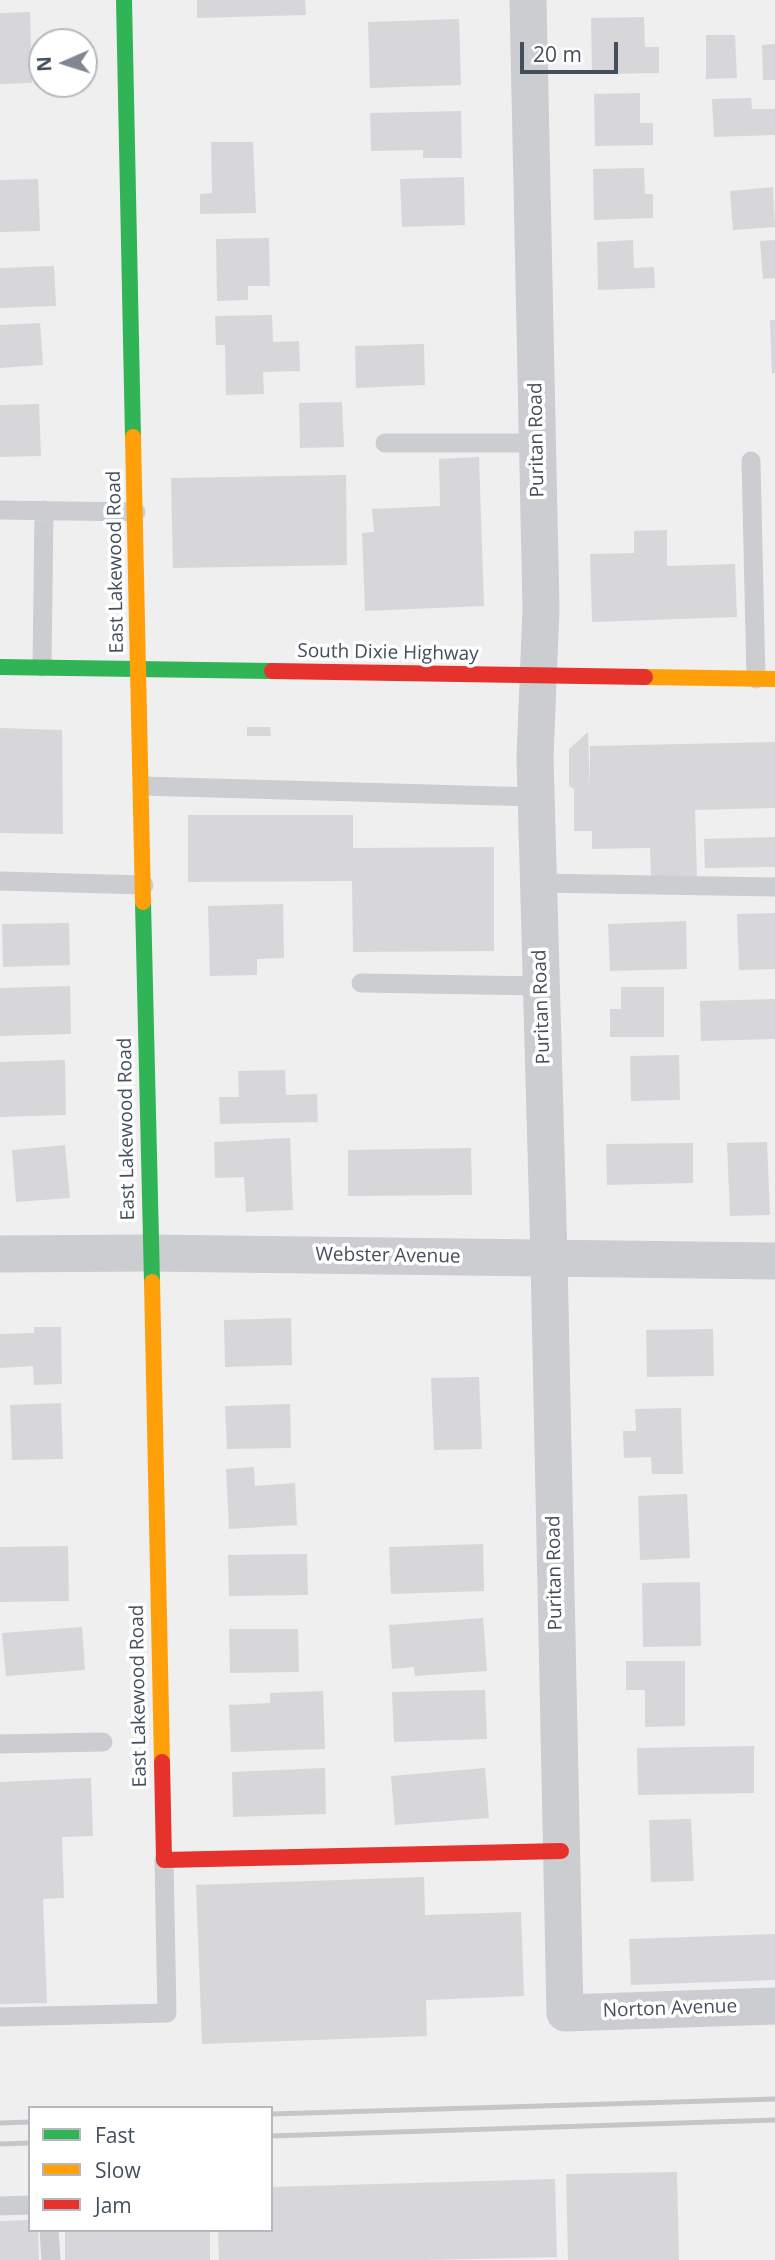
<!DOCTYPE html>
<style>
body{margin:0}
#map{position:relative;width:775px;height:2260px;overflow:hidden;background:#f0efef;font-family:"Open Sans",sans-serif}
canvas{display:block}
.legend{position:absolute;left:28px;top:2106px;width:245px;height:126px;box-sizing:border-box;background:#fff;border:2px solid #b4b9be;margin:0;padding:9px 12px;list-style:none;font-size:21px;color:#444f5d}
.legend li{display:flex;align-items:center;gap:14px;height:35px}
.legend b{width:35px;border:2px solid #b4b9be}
.north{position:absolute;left:28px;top:28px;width:70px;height:70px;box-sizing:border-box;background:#fff;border:2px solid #b4b9be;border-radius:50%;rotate:267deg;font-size:19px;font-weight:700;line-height:28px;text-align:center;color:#444f5d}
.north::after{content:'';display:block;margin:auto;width:24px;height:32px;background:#808790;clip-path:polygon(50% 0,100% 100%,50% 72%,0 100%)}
.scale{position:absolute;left:520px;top:42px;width:98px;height:32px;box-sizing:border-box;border:4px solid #444f5d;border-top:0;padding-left:9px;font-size:21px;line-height:24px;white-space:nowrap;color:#444f5d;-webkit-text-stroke:5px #fff;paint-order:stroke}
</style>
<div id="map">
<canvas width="775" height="2260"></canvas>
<ul class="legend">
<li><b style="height:9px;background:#30b455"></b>Fast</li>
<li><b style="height:9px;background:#ff9f0a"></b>Slow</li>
<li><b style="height:9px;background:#e5322d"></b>Jam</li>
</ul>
<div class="north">N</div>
<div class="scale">20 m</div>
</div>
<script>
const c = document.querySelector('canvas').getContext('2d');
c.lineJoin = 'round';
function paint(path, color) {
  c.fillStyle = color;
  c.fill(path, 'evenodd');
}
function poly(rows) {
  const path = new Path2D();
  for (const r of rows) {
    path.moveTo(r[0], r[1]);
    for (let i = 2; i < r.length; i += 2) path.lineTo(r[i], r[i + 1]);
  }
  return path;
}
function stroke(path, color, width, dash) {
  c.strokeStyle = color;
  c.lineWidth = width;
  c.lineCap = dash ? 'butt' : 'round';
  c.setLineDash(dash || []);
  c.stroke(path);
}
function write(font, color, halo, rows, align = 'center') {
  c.font = font + ' "Open Sans",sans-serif';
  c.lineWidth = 7;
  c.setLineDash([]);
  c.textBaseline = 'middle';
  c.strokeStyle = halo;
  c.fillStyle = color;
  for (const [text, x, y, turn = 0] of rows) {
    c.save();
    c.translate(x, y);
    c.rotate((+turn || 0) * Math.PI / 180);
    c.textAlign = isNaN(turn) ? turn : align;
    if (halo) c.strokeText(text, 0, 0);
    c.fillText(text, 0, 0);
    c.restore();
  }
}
paint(poly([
 [197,0,305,0,306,15,197,18],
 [30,12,32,83,0,84,0,13],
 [644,17,645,47,659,47,659,73,592,74,591,18],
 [459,19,461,85,370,88,368,22],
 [706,35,735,35,737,78,706,79],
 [775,44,775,80,763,80,762,45],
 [640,93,640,123,653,123,653,145,595,146,594,94],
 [751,98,752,109,775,109,775,135,714,137,712,99],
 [461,111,462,158,423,158,423,150,371,151,370,113],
 [211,142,253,142,256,213,200,214,200,194,212,193],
 [644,168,645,194,653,194,653,218,594,220,593,169],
 [464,177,465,225,402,227,400,179],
 [38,179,40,231,0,232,0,180],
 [773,187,775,227,733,230,730,191],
 [269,238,270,286,248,286,248,300,217,301,216,239],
 [633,240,634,268,654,267,655,288,598,290,597,242],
 [775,240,775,278,763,279,760,241],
 [54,266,56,306,0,308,0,268],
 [272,315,273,342,299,341,300,371,263,372,264,394,226,395,225,345,216,345,215,316],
 [770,320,775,320,775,373,772,374],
 [40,323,43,365,0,368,0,325],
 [424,344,425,385,356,388,355,346],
 [342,402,344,447,300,448,299,403],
 [39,404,41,456,0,457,0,405],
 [479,457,484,606,365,611,362,533,374,532,372,509,440,506,439,459],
 [346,475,347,565,173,568,171,478],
 [667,530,667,566,735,564,737,617,592,622,590,554,634,553,634,531],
 [247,727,270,727,271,736,247,736],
 [0,728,62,730,63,834,0,833],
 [588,732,590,788,590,746,775,742,775,808,695,810,697,876,651,877,650,848,592,849,592,831,574,831,574,789,569,786,569,749],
 [188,815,353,815,353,848,494,847,494,951,353,952,352,881,188,882],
 [775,837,775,867,705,868,704,839],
 [283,904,284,958,257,959,257,975,210,976,208,906],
 [775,913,775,969,739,970,737,914],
 [686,921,687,969,610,971,608,924],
 [69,923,70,965,3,967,2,924],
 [70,986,71,1034,0,1036,0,988],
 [621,987,664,987,664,1037,610,1037,610,1009,621,1009],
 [775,999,775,1039,701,1041,700,1001],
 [679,1055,680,1100,631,1101,630,1056],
 [65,1060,66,1115,0,1117,0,1062],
 [285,1070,286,1095,317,1094,318,1122,220,1124,219,1097,239,1097,238,1071],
 [290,1138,293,1210,246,1212,244,1177,215,1178,214,1142],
 [767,1142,770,1215,730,1216,727,1143],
 [693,1143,693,1183,607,1185,606,1144],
 [65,1145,70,1198,16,1202,12,1150],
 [471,1148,472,1195,348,1196,348,1150],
 [291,1318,292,1365,225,1367,224,1320],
 [34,1327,61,1327,62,1384,34,1385,33,1366,0,1368,0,1334,34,1333],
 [713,1329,714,1376,647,1377,646,1330],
 [479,1377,482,1449,434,1450,431,1378],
 [61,1403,63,1459,12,1460,10,1405],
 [290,1404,291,1448,227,1449,225,1406],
 [681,1408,683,1474,652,1474,651,1457,624,1458,623,1431,636,1431,635,1409],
 [254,1467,255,1486,295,1483,297,1525,229,1529,226,1469],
 [687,1494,690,1558,640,1560,638,1496],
 [483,1544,484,1591,391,1594,389,1547],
 [68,1546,69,1601,0,1602,0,1547],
 [307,1554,308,1595,229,1596,228,1555],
 [700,1582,701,1646,643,1647,642,1583],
 [483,1618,487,1671,415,1676,414,1667,392,1669,389,1625],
 [82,1627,85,1670,6,1676,2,1633],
 [229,1629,298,1629,299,1672,230,1673],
 [626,1661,685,1661,685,1726,645,1727,645,1690,626,1690],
 [485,1690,487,1739,394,1742,392,1692],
 [323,1691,325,1749,231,1752,229,1705,270,1703,270,1693],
 [754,1746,754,1793,638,1795,637,1748],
 [325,1768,326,1814,233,1817,232,1772],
 [485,1768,489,1818,395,1825,391,1776],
 [91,1778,93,1836,62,1837,64,1898,43,1899,47,2003,0,2004,0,1782],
 [691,1819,694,1881,651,1882,649,1820],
 [424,1877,425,1915,521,1912,524,1996,426,2000,427,2036,202,2044,196,1885],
 [775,1934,775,1980,631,1985,629,1939],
 [677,2172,679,2260,568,2260,566,2174],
 [555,2179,557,2257,424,2260,219,2260,218,2230,271,2230,271,2187],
 [30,2220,30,2230,38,2230,39,2260,0,2260,0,2221],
 [65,2230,210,2230,210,2260,65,2260]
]), '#d7d7d9');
stroke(poly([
 [385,443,538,443],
 [751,461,756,679],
 [0,510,136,512],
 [42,667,44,510],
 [142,786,536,797],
 [0,881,144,885],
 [538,883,775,887],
 [361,983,541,986],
 [0,1744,103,1742],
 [0,2017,167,2013,164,1860],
 [0,2206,30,2205],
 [49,2230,51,2260]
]), '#cbcdd0', 19);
stroke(poly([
 [528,0,541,609,535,757,549,1258,565,2013,775,2006],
 [0,1254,150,1253,775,1261]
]), '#cbcdd0', 37);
stroke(poly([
 [124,0,133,437],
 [0,667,272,671],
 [143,902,152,1282]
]), '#30b455', 16);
stroke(poly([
 [133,437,143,902],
 [645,677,775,679],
 [152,1282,162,1762]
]), '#ff9f0a', 16);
stroke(poly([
 [272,671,645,677],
 [162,1762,164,1860,561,1851]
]), '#e5322d', 16);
stroke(poly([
 [271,2114,775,2099],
 [0,2123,30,2122],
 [271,2136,775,2120],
 [0,2144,30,2143]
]), '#c5c6c9', 5);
write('19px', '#444f5d', '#fff', [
 ["Puritan Road",537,440,-91],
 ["East Lakewood Road",116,562,-91],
 ["South Dixie Highway",388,653,1],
 ["Puritan Road",542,1007,-92],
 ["East Lakewood Road",127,1129,-91],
 ["Webster Avenue",388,1256,1],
 ["Puritan Road",555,1573,-91],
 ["East Lakewood Road",139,1696,-91],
 ["Norton Avenue",670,2009,-2]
]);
</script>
